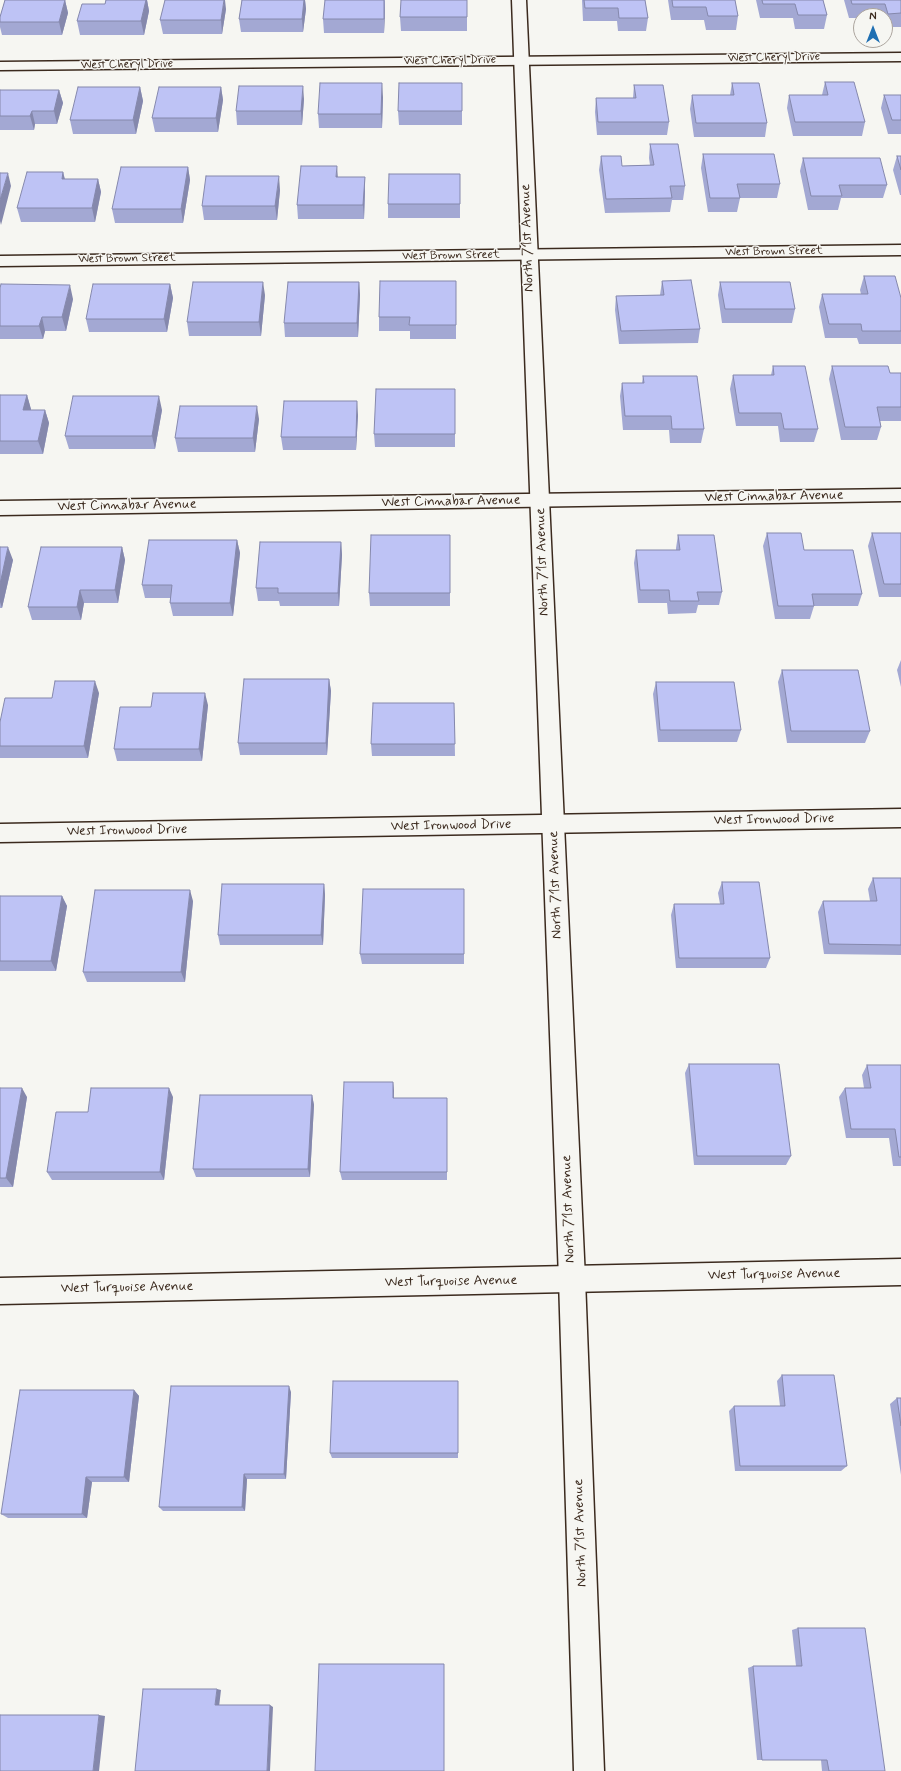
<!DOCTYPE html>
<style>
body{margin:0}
#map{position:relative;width:901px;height:1771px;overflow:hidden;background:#f6f6f2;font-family:Mynerve,sans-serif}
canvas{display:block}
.north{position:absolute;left:853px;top:8px;width:40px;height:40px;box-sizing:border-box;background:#f6f6f2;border:1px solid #aba49d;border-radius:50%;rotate:0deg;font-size:11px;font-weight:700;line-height:16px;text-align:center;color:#3b2a1e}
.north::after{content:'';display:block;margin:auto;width:14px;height:18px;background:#1f6fb2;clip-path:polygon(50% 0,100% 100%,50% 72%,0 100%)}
</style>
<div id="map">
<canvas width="901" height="1771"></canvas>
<div class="north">N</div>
</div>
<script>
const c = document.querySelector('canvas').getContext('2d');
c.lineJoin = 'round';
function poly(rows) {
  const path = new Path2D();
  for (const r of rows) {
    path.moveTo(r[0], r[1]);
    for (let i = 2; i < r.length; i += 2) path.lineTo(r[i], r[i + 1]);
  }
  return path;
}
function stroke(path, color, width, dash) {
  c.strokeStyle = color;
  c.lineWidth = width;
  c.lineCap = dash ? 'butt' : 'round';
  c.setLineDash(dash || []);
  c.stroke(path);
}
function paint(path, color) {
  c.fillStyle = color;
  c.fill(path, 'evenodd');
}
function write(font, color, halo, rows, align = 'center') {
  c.font = font + ' Mynerve,sans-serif';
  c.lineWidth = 3;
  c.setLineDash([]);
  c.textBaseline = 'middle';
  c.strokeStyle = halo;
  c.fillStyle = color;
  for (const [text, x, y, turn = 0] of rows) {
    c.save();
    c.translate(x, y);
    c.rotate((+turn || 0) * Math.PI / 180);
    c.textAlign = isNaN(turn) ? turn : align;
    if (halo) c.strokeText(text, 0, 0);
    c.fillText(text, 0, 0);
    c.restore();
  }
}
const street = poly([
 [901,53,901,61,0,70,0,62,901,53],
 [901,245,901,255,0,266,0,256,901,245],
 [901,489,901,501,0,515,0,501,901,489],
 [901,809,901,827,0,842,0,824,901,809],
 [901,1259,901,1285,0,1304,0,1278,901,1259]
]);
const secondary = poly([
 [512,0,526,0,585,1279,604,1771,574,1771,559,1279,512,0]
]);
stroke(street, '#3b2a1e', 3);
stroke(secondary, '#3b2a1e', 3);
paint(street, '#f6f6f2');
paint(secondary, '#f6f6f2');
paint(poly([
 [5,0,65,0,68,13,62,35,2,35,0,27,0,17],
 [106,0,147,0,149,11,144,35,80,35,77,21,105,4],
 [242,0,305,0,306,9,303,32,241,32,239,19],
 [385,0,385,11,384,33,324,33,323,19],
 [467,0,467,31,401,31,400,17],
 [582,0,645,0,648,18,646,31,618,31,617,21,583,21],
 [668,0,735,0,738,16,736,30,706,30,704,20,671,20],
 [756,0,823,0,827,15,824,29,795,29,793,18,760,18],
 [844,0,901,0,901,27,885,27,885,16,861,16,861,18,849,18],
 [226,9,222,34,163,34,160,20],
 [825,82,865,122,862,136,793,136,787,108,789,95,822,95],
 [462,83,462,125,399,125,398,111],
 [732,83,767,123,765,137,694,137,690,109,692,95,730,95],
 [634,85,669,122,667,135,597,135,595,112,596,98,633,98],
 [140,87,143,101,136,134,73,134,70,120],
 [221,87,223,100,218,132,155,132,152,118],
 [0,90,59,90,63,103,57,124,35,124,34,130,0,130],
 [884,95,901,95,901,134,888,134,881,108],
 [383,97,382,128,319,128,318,114],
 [304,99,302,125,237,125,236,111],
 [650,144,685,186,683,200,672,200,670,212,605,213,599,170,601,156,622,166,650,165,649,158],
 [703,154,780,184,777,198,740,198,737,212,708,212,701,168],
 [897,156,901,156,901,195,900,195,893,170],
 [803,158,887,185,883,198,841,198,838,210,808,210,800,171],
 [188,167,190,180,183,223,115,223,112,209],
 [63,172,65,179,98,179,101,192,95,222,21,222,17,208],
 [460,174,460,218,388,218,388,204],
 [365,177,365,190,364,219,298,219,297,205],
 [280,190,277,220,204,220,202,206],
 [864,276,901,298,901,344,859,344,857,338,825,338,819,307,822,294,861,294,860,290],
 [456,281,456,339,410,339,410,331,379,331,379,317],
 [662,281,700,329,698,343,619,344,615,310,616,296,660,295],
 [359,282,360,295,358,337,285,337,284,323],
 [720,282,795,309,792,323,722,323,718,295],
 [170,284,173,298,167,332,89,332,86,319],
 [0,288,73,299,66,331,45,331,43,339,0,339],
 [265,295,261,336,189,336,187,322],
 [773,366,818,429,814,442,780,442,778,426,736,426,730,389,733,375,771,375],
 [832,366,890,373,901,373,901,421,880,421,881,427,877,440,841,440,829,379],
 [643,376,704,429,701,443,670,443,669,430,623,430,620,396,622,383,642,383],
 [455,389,455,447,375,447,374,434],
 [0,395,27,395,31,410,45,410,49,423,43,454,0,454],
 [162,410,155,449,69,449,65,436],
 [358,415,356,450,283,450,281,437],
 [259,419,255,452,178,452,175,438],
 [767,533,804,550,862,594,858,606,814,606,810,619,775,619,763,546],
 [872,533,901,533,901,597,879,597,868,546],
 [450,535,450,606,370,606,369,593],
 [678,535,722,592,719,605,698,605,696,613,668,614,667,603,638,603,634,563,636,550,676,550,676,548],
 [237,540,240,553,233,616,173,616,170,603,170,598,145,598,142,585],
 [341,542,342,555,339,606,280,606,279,601,258,601,256,588],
 [0,547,13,560,2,608,0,608],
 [122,547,125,560,118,603,84,603,81,620,32,620,28,607],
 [901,660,901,687,897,670],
 [782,670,870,731,865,743,787,743,778,682],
 [329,679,331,691,327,755,240,755,238,743],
 [656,682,741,730,737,742,658,742,653,694],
 [99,693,88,758,0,758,0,722,52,698],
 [454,703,455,756,372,756,371,744],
 [208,705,202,761,117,761,114,749,151,707],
 [873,878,901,878,901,955,824,954,818,912,823,901,870,901,868,889],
 [722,882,770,958,766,968,676,968,671,915,674,904,720,904,718,893],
 [324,884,325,895,323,945,220,945,218,935],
 [464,889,464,964,362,964,360,954],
 [0,896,62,896,67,906,56,971,0,971],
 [193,901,185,982,87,982,83,972],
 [689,1064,791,1156,786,1165,694,1165,685,1073],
 [867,1065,901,1065,901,1166,893,1166,889,1138,846,1138,839,1097,845,1088,864,1088,862,1075],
 [393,1082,394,1098,447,1098,447,1180,342,1180,340,1172],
 [0,1088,27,1097,13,1187,0,1187],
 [312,1095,314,1105,310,1177,196,1177,193,1169],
 [173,1097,164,1180,52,1180,47,1172,88,1112],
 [782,1375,847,1466,841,1471,735,1471,729,1411,734,1406,780,1406,777,1381],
 [458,1381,458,1458,332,1458,330,1453],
 [134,1390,139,1396,129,1482,92,1482,87,1518,8,1518,1,1514],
 [291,1392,286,1479,247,1479,245,1511,163,1511,159,1507],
 [897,1398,901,1398,901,1475,890,1404],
 [798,1628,885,1771,822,1771,821,1760,757,1760,748,1668,753,1666,796,1666,792,1630]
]), '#a3a8d3');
paint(poly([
 [65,0,68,13,62,35,59,22],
 [146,0,147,0,149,11,144,35,141,21],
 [224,0,225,0,226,9,222,34,221,20],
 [304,0,305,0,306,9,303,32,302,19],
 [385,0,385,11,384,33,384,19],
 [382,83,383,97,382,128,381,114],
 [303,86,304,99,302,125,301,111],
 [140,87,143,101,136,134,133,120],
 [221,87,223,100,218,132,216,118],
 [59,90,63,103,57,124,54,111],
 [32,111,35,124,34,130,30,116],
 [337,166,338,179,336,177],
 [188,167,190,180,183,223,181,209],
 [63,172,66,185,62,179],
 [8,173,11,186,1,225,0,221,0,200],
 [279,176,280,190,277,220,275,206],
 [365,177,365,190,364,219,363,205],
 [98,179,101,192,95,222,92,208],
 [263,282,265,295,261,336,259,322],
 [359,282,360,295,358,337,357,323],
 [170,284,173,298,167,332,164,319],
 [70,285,73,299,66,331,62,317],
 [42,317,45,331,43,339,39,326],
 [27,395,31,409,28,423,23,410],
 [159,396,162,410,155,449,152,436],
 [357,401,358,415,356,450,356,437],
 [257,406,259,419,255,452,253,438],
 [45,410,49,423,43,454,38,441],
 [237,540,240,553,233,616,230,603],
 [341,542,342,555,339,606,338,593],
 [8,547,13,560,2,608,0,602,0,584],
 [122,547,125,560,118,603,115,590],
 [80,590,84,603,81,620,77,607],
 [329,679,331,691,327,755,326,743],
 [95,681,99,693,88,758,84,746],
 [205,693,208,705,202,761,199,749],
 [324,884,325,895,323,945,321,935],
 [190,890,193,901,185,982,181,972],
 [62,896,67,906,56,971,51,961],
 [393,1082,394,1091,393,1107],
 [22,1088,27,1097,13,1187,6,1178],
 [169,1088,173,1097,164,1180,160,1172],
 [312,1095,314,1105,310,1177,308,1169],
 [289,1386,291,1392,286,1479,284,1474],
 [134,1390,139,1396,129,1482,124,1477],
 [244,1474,247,1479,245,1511,242,1507],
 [86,1477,92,1482,87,1518,82,1514],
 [217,1689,221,1690,219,1707,215,1705],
 [270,1705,273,1707,270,1771,267,1771],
 [99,1715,105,1716,99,1771,93,1771]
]), '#8588ac');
const building = poly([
 [5,0,65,0,59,22,0,22,0,17,5,0],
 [106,0,146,0,141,21,77,21,82,4,105,4,106,0],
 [165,0,224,0,221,20,160,20,165,0],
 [242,0,304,0,302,19,239,19,242,0],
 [325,0,384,0,384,19,323,19,325,0],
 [401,0,467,0,467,17,400,17,401,0],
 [584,0,645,0,648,18,619,18,618,8,585,8,584,0],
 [672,0,735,0,738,16,708,16,706,7,673,7,672,0],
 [762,0,823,0,827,15,798,15,795,4,763,4,762,0],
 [851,0,901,0,901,13,888,14,885,4,852,4,851,0],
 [825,82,854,82,865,122,795,122,789,95,828,95,825,82],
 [320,83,382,83,381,114,318,114,320,83],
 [399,83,462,83,462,111,398,111,399,83],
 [732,83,759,83,767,123,696,123,692,95,734,95,732,83],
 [634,85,663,85,669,122,598,122,596,98,636,98,634,85],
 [239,86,303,86,301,111,236,111,239,86],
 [78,87,140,87,133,120,70,120,78,87],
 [159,87,221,87,216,118,152,118,159,87],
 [0,90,59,90,54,111,32,111,30,116,0,116,0,90],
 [884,95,901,95,901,120,892,120,884,95],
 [650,144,678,144,685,186,670,186,672,198,606,199,601,156,621,156,622,166,654,165,650,144],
 [703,154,774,154,780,184,737,184,740,198,710,198,703,154],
 [897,156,901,156,901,170,897,156],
 [803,158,880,158,887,185,839,185,842,196,811,196,803,158],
 [301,166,337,166,336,177,365,177,363,205,297,205,301,166],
 [121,167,188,167,181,209,112,209,121,167],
 [27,172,63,172,62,179,98,179,92,208,17,208,27,172],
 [0,173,8,173,0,200,0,173],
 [389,174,460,174,460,204,388,204,389,174],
 [206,176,279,176,275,206,202,206,206,176],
 [864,276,895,276,901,298,901,331,862,331,861,324,829,324,822,294,868,294,864,276],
 [691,280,700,329,621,331,616,296,664,295,662,281,691,280],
 [380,281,456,281,456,325,409,325,410,317,379,317,380,281],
 [193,282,263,282,259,322,187,322,193,282],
 [288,282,359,282,357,323,284,323,288,282],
 [720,282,790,282,795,309,725,309,720,282],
 [1,284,70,285,62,317,42,317,39,326,0,326,0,288,1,284],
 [93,284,170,284,164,319,86,319,93,284],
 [773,366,805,366,818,429,784,429,781,413,739,413,733,375,774,375,773,366],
 [832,366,888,366,890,373,901,373,901,407,877,407,881,427,845,427,832,366],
 [643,376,697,376,704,429,672,429,671,416,625,416,622,383,644,383,643,376],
 [376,389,455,389,455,434,374,434,376,389],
 [0,395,27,395,23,410,45,410,38,441,0,441,0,395],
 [73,396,159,396,152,436,65,436,73,396],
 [284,401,357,401,356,437,281,437,284,401],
 [180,406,257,406,253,438,175,438,180,406],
 [767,533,801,533,804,550,853,550,862,594,812,594,814,606,778,606,767,533],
 [872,533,901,533,901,584,884,584,872,533],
 [371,535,450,535,450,593,369,593,371,535],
 [678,535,714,535,722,592,697,592,699,601,670,601,669,590,640,590,636,550,680,550,678,535],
 [149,540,237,540,230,603,170,603,172,585,142,585,149,540],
 [260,542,341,542,338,593,278,593,278,588,256,588,260,542],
 [0,547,8,547,0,584,0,547],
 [41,547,122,547,115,590,80,590,77,607,28,607,41,547],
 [782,670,858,670,870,731,791,731,782,670],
 [244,679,329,679,326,743,238,743,244,679],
 [55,681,95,681,84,746,0,746,0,722,5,698,52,698,55,681],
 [656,682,734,682,741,730,660,730,656,682],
 [153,693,205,693,199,749,114,749,120,707,151,707,153,693],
 [373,703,454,703,455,744,371,744,373,703],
 [873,878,901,878,901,945,829,944,823,901,877,901,873,878],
 [722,882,759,882,770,958,679,958,674,904,724,904,722,882],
 [222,884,324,884,321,935,218,935,222,884],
 [363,889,464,889,464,954,360,954,363,889],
 [95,890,190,890,181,972,83,972,95,890],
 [0,896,62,896,51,961,0,961,0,896],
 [689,1064,779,1064,791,1156,697,1156,689,1064],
 [867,1065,901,1065,901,1157,899,1157,895,1129,851,1129,845,1088,871,1088,867,1065],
 [344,1082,393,1082,393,1098,447,1098,447,1172,340,1172,344,1082],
 [0,1088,22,1088,6,1178,0,1178,0,1088],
 [91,1088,169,1088,160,1172,47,1172,56,1112,88,1112,91,1088],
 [200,1095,312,1095,308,1169,193,1169,200,1095],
 [782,1375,834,1375,847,1466,740,1466,734,1406,785,1406,782,1375],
 [333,1381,458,1381,458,1453,330,1453,333,1381],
 [171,1386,289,1386,284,1474,244,1474,242,1507,159,1507,171,1386],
 [20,1390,134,1390,124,1477,86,1477,82,1514,1,1514,20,1390],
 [897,1398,901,1398,901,1426,897,1398],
 [798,1628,865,1628,885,1771,829,1771,827,1760,762,1760,753,1666,802,1666,798,1628],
 [319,1664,444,1664,444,1771,315,1771,319,1664],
 [143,1689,217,1689,215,1705,270,1705,267,1771,135,1771,143,1689],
 [0,1715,99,1715,93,1771,0,1771,0,1715]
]);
paint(building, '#bec3f5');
stroke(building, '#8588ac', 1);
write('12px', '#3b2a1e', '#f6f6f2', [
 ["West Cheryl Drive",774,58,-1],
 ["West Cheryl Drive",450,61,-1],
 ["West Cheryl Drive",127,65,-1],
 ["West Brown Street",774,252,-1],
 ["West Brown Street",451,256,-1],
 ["West Brown Street",127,259,-1]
]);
write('14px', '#3b2a1e', '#f6f6f2', [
 ["North 71st Avenue",528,238,-92],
 ["West Cinnabar Avenue",774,497,-1],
 ["West Cinnabar Avenue",451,502,-1],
 ["West Cinnabar Avenue",127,506,-1],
 ["North 71st Avenue",543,562,-92],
 ["West Ironwood Drive",774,820,-1],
 ["West Ironwood Drive",451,826,-1],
 ["West Ironwood Drive",127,831,-1],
 ["North 71st Avenue",556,885,-92],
 ["North 71st Avenue",569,1209,-92],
 ["West Turquoise Avenue",774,1275,-1],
 ["West Turquoise Avenue",451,1282,-1],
 ["West Turquoise Avenue",127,1288,-1],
 ["North 71st Avenue",581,1533,-92]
]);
</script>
